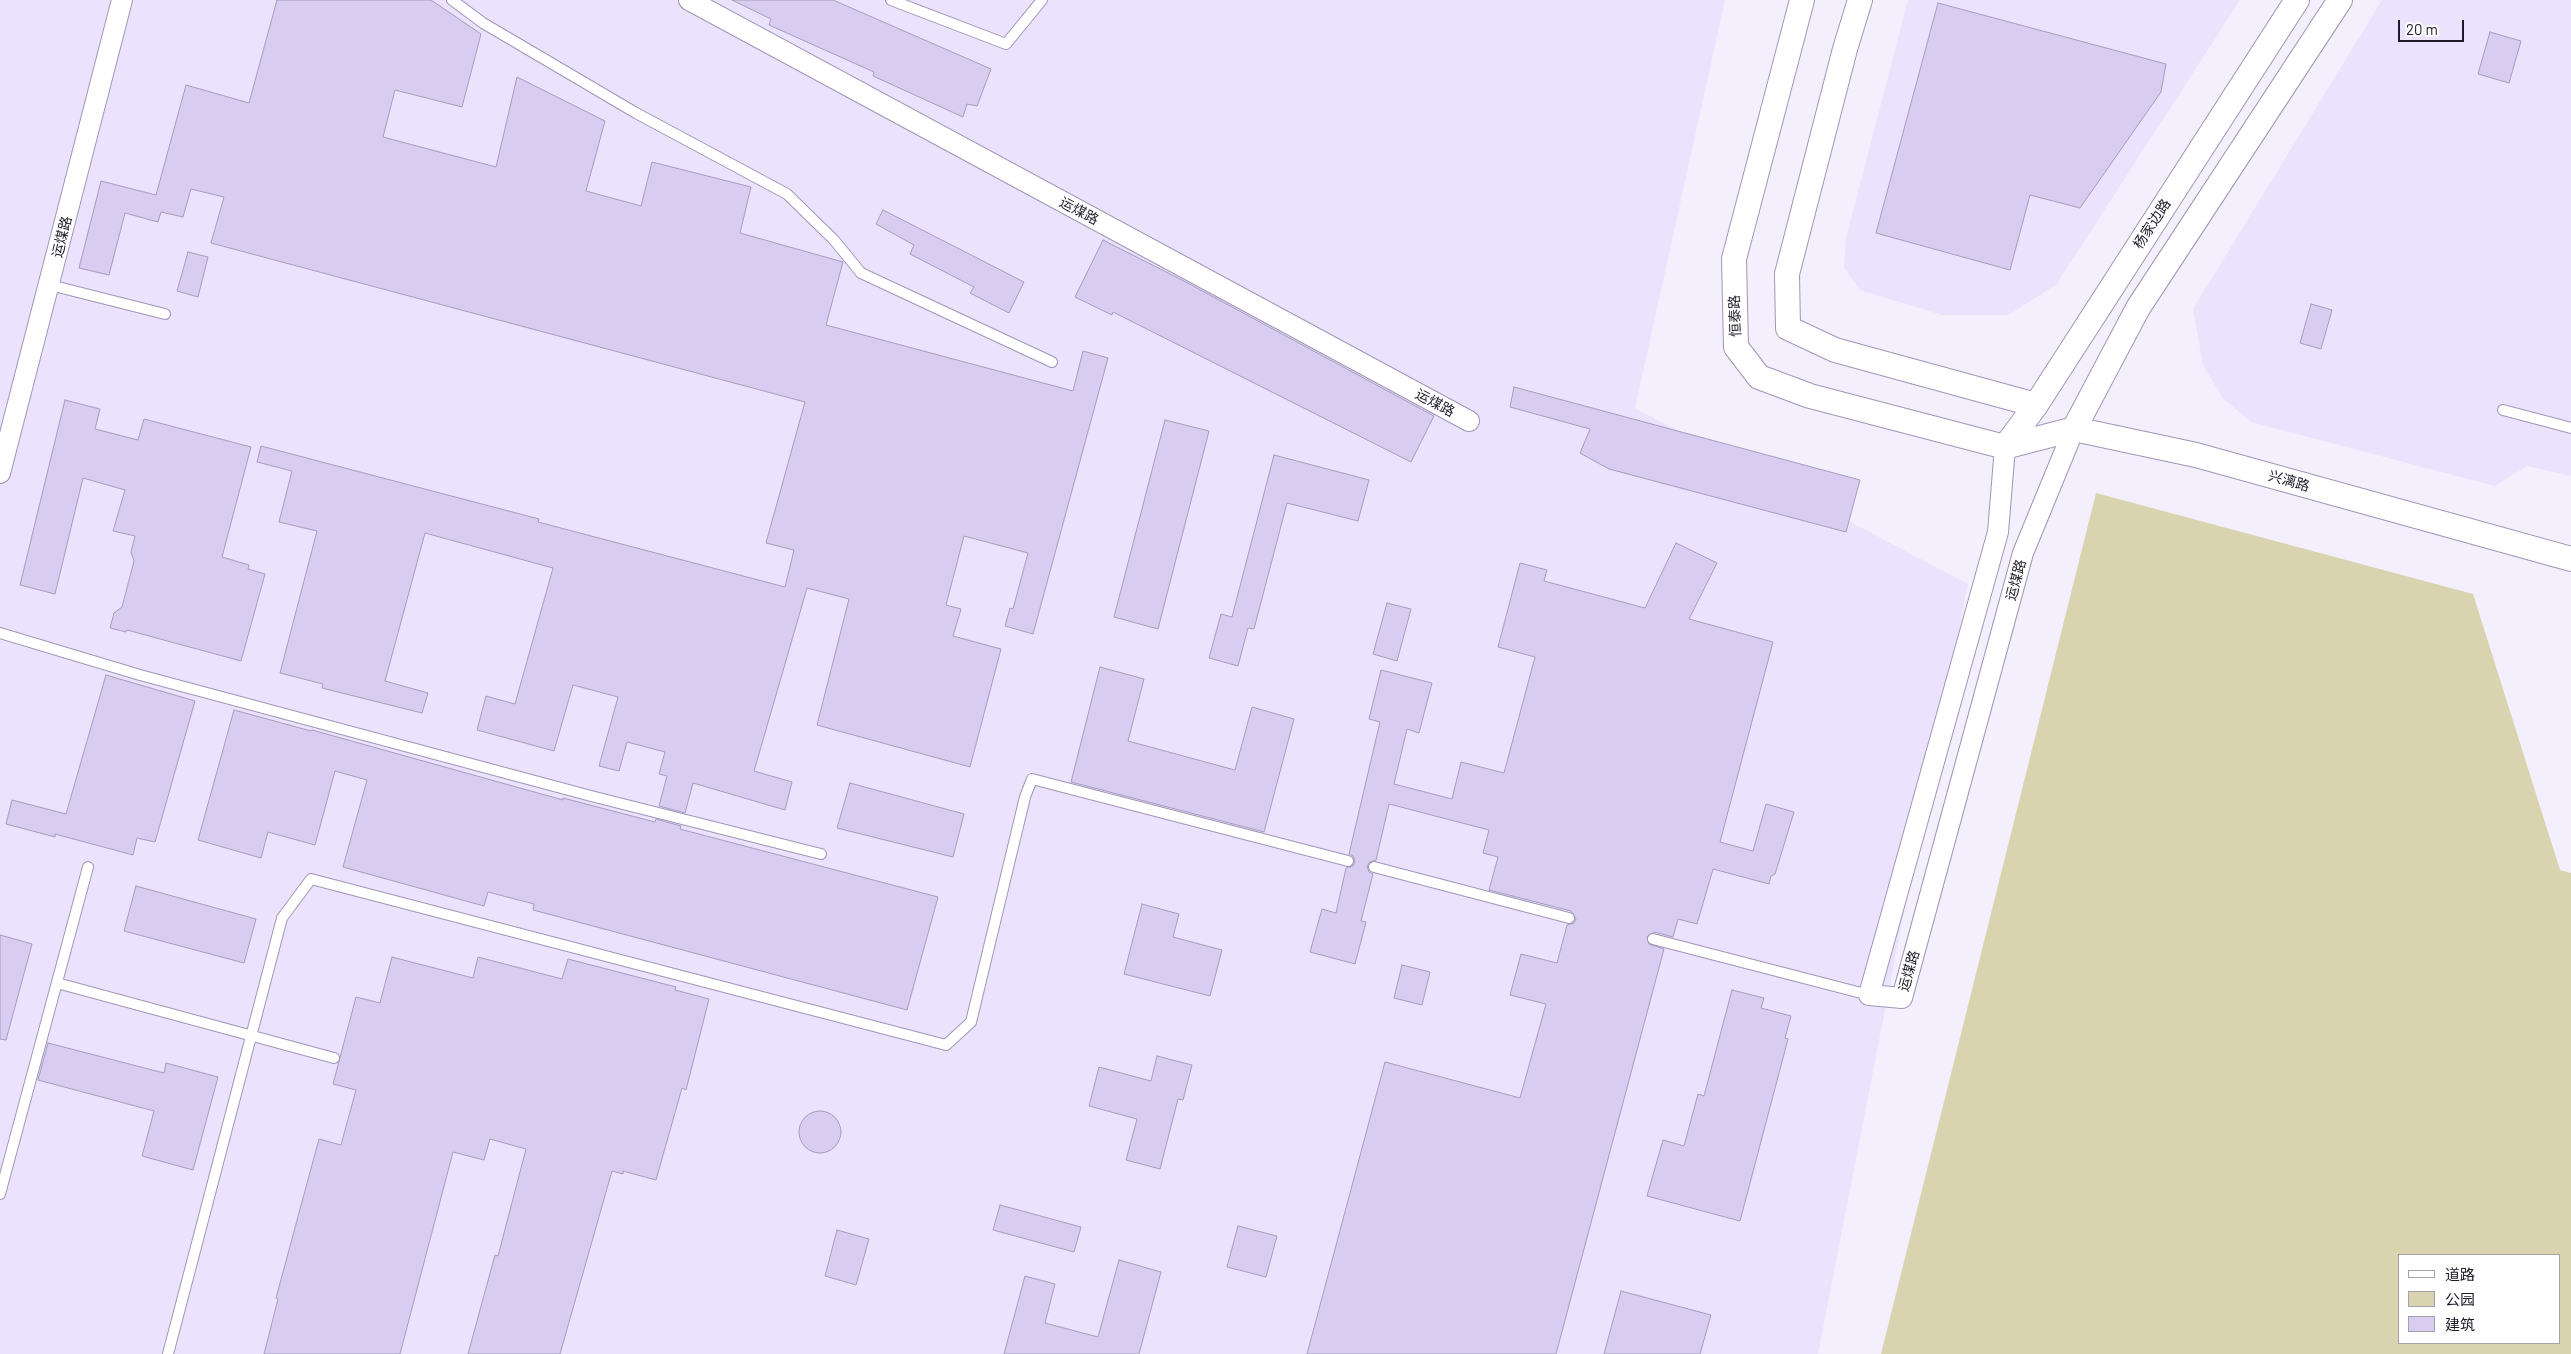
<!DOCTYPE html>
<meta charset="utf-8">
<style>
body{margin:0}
#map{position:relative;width:2571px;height:1354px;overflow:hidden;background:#f3effd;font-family:Barlow,"Noto Sans SC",sans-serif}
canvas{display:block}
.legend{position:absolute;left:2398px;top:1254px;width:162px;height:90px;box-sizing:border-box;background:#fff;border:1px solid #a5a3a9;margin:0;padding:6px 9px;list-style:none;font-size:15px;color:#1e1a27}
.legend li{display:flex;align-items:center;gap:10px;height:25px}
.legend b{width:25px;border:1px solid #a5a3a9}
.scale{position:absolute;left:2398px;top:20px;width:66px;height:22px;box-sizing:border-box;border:2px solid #1e1a27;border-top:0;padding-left:6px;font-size:15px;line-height:18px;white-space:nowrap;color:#1e1a27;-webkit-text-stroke:4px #fff;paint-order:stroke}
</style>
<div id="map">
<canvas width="2571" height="1354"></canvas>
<ul class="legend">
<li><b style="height:6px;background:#fff"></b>道路</li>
<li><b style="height:14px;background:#d9d4af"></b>公园</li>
<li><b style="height:14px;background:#d8cdf0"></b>建筑</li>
</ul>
<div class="scale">20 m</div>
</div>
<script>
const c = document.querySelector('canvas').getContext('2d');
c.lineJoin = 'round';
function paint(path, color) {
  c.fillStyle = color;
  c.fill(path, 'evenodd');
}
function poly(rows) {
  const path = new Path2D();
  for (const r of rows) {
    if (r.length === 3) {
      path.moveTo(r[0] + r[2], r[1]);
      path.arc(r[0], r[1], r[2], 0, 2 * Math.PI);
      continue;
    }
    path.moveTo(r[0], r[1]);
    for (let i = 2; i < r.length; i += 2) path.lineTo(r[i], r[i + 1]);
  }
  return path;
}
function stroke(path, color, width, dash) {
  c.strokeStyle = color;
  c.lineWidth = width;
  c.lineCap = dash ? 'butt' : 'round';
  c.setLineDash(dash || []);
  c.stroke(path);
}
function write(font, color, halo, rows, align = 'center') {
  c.font = font + ' Barlow,"Noto Sans SC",sans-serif';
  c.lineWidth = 4;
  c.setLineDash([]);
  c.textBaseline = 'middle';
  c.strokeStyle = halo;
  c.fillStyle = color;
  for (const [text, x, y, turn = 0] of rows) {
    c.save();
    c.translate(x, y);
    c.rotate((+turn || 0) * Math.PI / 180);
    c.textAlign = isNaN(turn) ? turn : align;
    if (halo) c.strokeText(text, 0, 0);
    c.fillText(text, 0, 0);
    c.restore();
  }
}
paint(poly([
 [0,0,1725,0,1635,408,1968,584,1818,1354,0,1354],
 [1908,0,2240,0,2056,285,2008,315,1942,315,1860,290,1844,268,1846,238],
 [2382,0,2571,0,2571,476,2527,466,2495,486,2251,422,2223,398,2203,365,2193,309]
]), '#ebe3fd');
paint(poly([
 [2096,493,2473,594,2560,870,2571,873,2571,1354,1881,1354],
 [2400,1255,2560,1255,2560,1343,2400,1343]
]), '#d9d4af');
const building = poly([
 [277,0,431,0,481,34,462,107,395,90,383,137,496,167,517,77,605,121,586,191,641,206,652,162,751,187,740,233,843,262,826,325,1073,391,1083,351,1108,358,1033,634,1005,626,1010,608,1013,609,1028,553,964,536,946,605,961,609,953,636,1001,649,970,767,817,725,849,599,807,588,754,771,792,782,785,810,693,783,685,813,659,806,667,776,659,774,665,752,627,742,619,771,599,766,618,697,573,685,554,751,477,730,486,696,515,704,553,568,425,533,385,681,428,693,422,713,322,688,323,684,280,673,317,531,279,522,292,471,257,462,261,446,539,519,538,522,785,587,794,550,766,543,805,402,211,243,224,197,191,189,183,217,161,212,158,222,125,213,109,275,79,268,101,181,156,195,186,85,249,103,277,0],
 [732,0,833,0,991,69,977,106,967,104,963,117,873,76,874,72,769,25,771,19,732,0],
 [1938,3,2166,64,2161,92,2080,208,2030,195,2010,270,1876,233,1938,3],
 [2490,32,2521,41,2509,83,2478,74,2490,32],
 [883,210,1024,282,1009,313,970,293,974,287,910,254,914,245,876,224,883,210],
 [1103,240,1184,281,1434,416,1411,462,1113,312,1112,315,1075,297,1103,240],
 [188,252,208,257,198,297,177,291,188,252],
 [2311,304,2332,310,2321,349,2300,343,2311,304],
 [1514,387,1860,480,1846,532,1609,469,1580,453,1590,429,1510,407,1514,387],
 [65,400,100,409,95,429,138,440,144,419,251,447,222,557,249,565,248,569,265,574,241,661,127,630,126,632,110,628,114,613,122,607,134,561,131,552,135,536,113,531,125,490,83,478,55,594,20,585,65,400],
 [1165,420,1209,431,1158,629,1114,617,1165,420],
 [1274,455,1369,480,1358,521,1287,503,1254,629,1248,628,1238,666,1209,658,1221,614,1232,617,1274,455],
 [1676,543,1717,563,1689,619,1773,642,1720,842,1753,851,1766,804,1794,812,1775,874,1771,876,1769,884,1713,869,1697,924,1678,919,1673,937,1654,932,1647,937,1649,944,1664,949,1556,1354,1307,1354,1385,1062,1520,1098,1546,1004,1510,995,1521,954,1557,963,1567,925,1574,923,1576,919,1571,911,1489,890,1498,857,1483,853,1489,830,1389,804,1376,860,1370,862,1367,866,1369,872,1373,874,1361,921,1366,922,1355,964,1310,952,1322,909,1336,913,1346,868,1353,866,1355,862,1353,856,1349,854,1380,722,1369,719,1381,670,1432,683,1419,733,1407,729,1394,784,1452,799,1461,762,1504,773,1535,657,1498,647,1520,563,1547,570,1544,581,1645,608,1676,543],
 [1387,603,1411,609,1397,661,1373,654,1387,603],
 [1100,667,1144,679,1128,741,1235,770,1252,707,1294,719,1264,832,1071,782,1100,667],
 [106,675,195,701,155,842,137,838,133,855,55,834,55,837,6,824,12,800,66,814,106,675],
 [234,710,311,731,312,730,563,800,563,798,655,822,656,819,681,826,680,829,938,897,907,1010,533,910,534,904,488,892,484,906,343,867,367,780,335,771,315,845,268,832,261,858,198,840,234,710],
 [850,783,964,814,953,857,837,828,850,783],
 [136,886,256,919,244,963,124,931,136,886],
 [1142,904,1179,914,1173,937,1222,950,1210,996,1124,974,1142,904],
 [0,935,32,944,6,1040,0,1039,0,935],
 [392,957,473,978,478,957,562,979,568,959,676,987,675,990,709,999,686,1090,682,1088,656,1180,623,1171,623,1174,612,1171,560,1354,468,1354,495,1255,498,1256,526,1149,490,1139,484,1160,453,1152,400,1354,264,1354,278,1299,276,1298,319,1139,341,1145,356,1090,333,1084,356,997,380,1003,392,957],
 [1402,965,1430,972,1422,1005,1394,998,1402,965],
 [1732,990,1764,998,1761,1008,1791,1016,1785,1038,1788,1039,1740,1221,1647,1196,1663,1140,1684,1146,1698,1094,1704,1096,1732,990],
 [48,1043,164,1073,166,1063,218,1077,193,1170,142,1156,154,1111,38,1080,48,1043],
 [1157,1056,1192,1065,1183,1100,1178,1099,1160,1169,1126,1160,1137,1119,1089,1106,1099,1067,1151,1081,1157,1056],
 [820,1132,21],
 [1000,1205,1081,1227,1074,1252,993,1230,1000,1205],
 [1238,1226,1277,1236,1266,1277,1227,1267,1238,1226],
 [837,1230,869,1239,856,1285,825,1276,837,1230],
 [1119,1260,1161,1272,1139,1354,1004,1354,1025,1276,1055,1284,1045,1323,1098,1337,1119,1260],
 [1621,1291,1711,1315,1700,1354,1604,1354,1621,1291]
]);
paint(building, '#d8cdf0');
stroke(building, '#a69cbd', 1);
const service = poly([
 [452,0,483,23,636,113,787,194,834,240,861,273,1052,362],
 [891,0,1006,44,1042,0],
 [50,285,165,314],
 [2503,410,2571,428],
 [0,633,140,675,591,796,821,854],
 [1374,867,1569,918],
 [1653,939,1869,995],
 [57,983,334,1058],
 [0,1194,88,867],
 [168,1354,282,918,311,879,946,1045,971,1022,1025,797,1032,779,1348,861]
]);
const minor = poly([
 [689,0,1469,421],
 [2005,447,1998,532,1869,995,1902,998,2023,553,2074,429],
 [0,473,122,0]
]);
const tertiary = poly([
 [1802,0,1734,259,1736,347,1759,377,1810,396,2005,447,2074,429,2196,455,2571,559],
 [1860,0,1845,49,1787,274,1788,328,1835,350,2036,405],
 [2074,429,2138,308,2340,0],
 [2005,447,2036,405,2297,0]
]);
stroke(service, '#a096b7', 12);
stroke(minor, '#a096b7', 22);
stroke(tertiary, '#a096b7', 26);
stroke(service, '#fff', 10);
stroke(minor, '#fff', 20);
stroke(tertiary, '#fff', 24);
write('14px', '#1e1a27', '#fff', [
 ["运煤路",1079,211,28],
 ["杨家边路",2152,224,-57],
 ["运煤路",62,237,-76],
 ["恒泰路",1735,316,-92],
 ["运煤路",1435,403,28],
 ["兴漓路",2289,481,16],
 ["运煤路",2016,580,-75],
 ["运煤路",1909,971,-74]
]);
</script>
